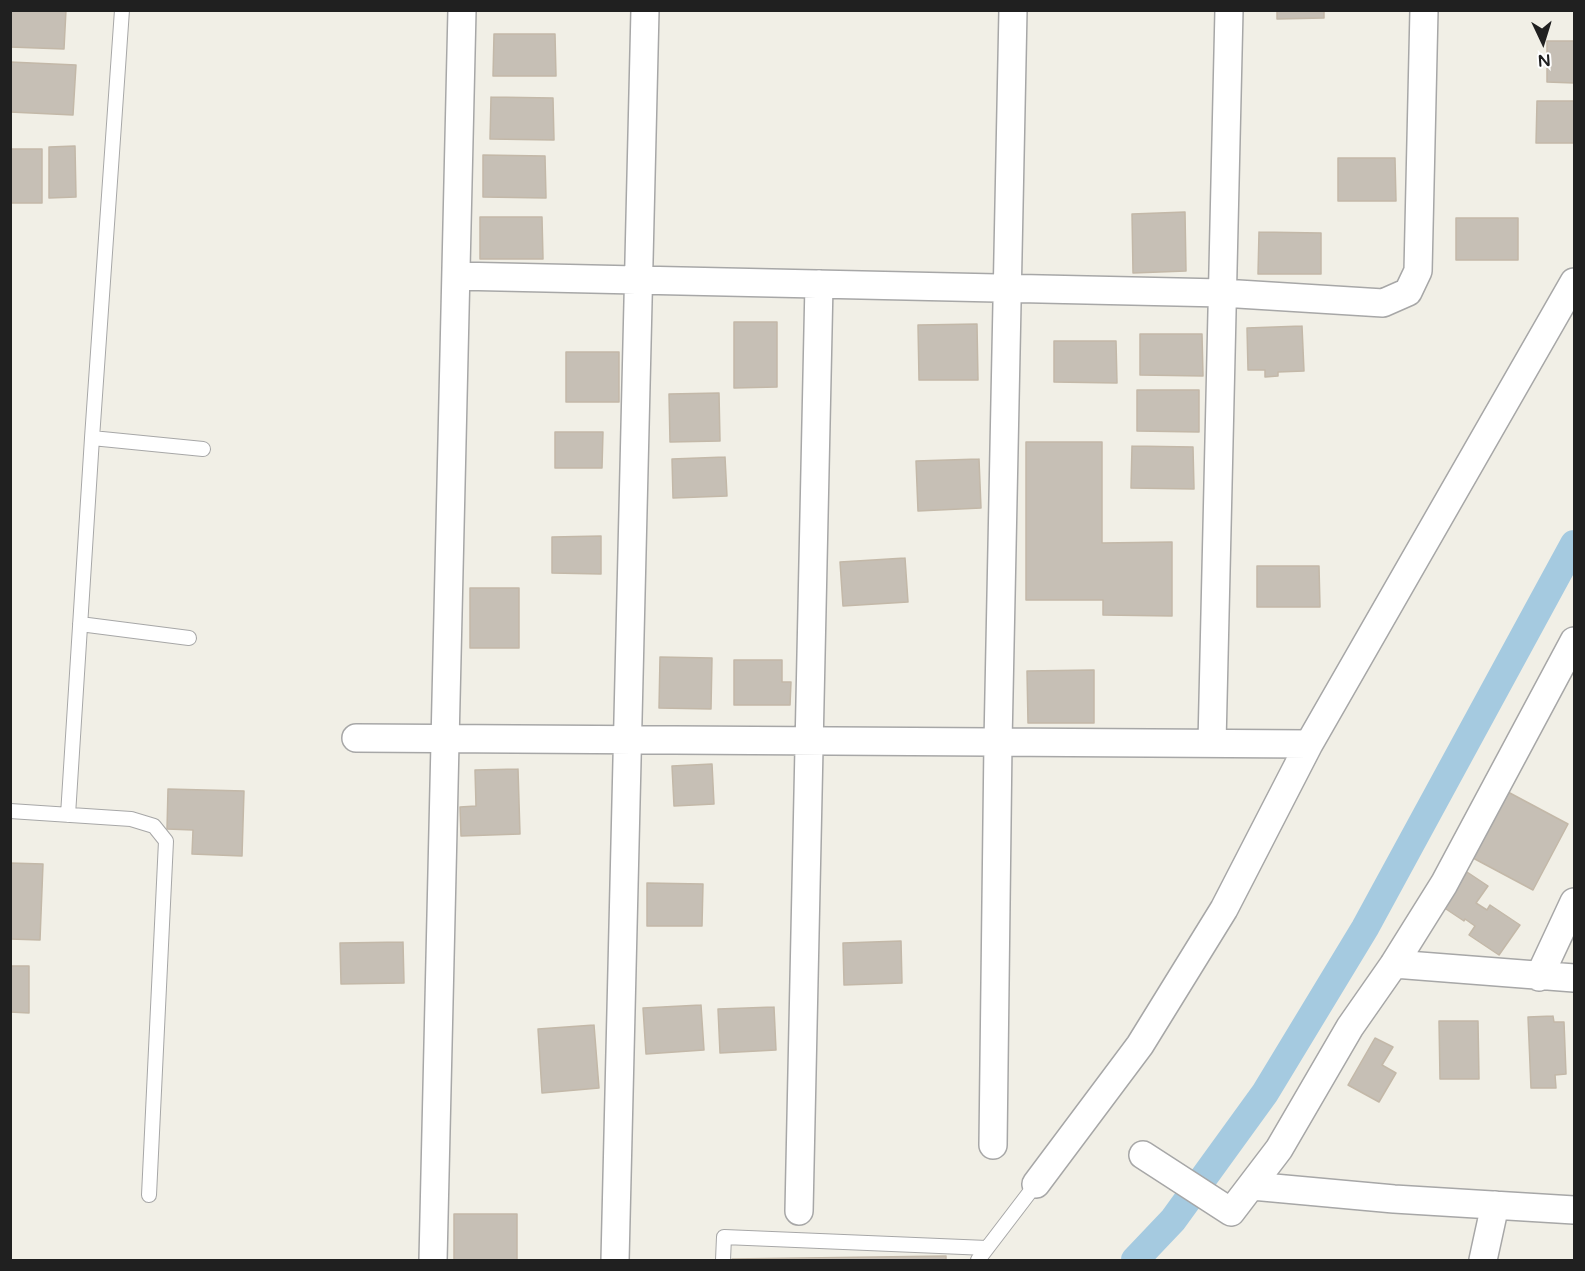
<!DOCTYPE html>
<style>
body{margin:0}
#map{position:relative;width:1585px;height:1271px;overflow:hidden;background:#f1efe6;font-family:"Varela Round",sans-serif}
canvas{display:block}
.frame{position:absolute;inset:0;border:12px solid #202020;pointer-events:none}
.north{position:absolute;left:1513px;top:12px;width:60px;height:60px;-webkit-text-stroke:4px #fff;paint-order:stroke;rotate:176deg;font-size:16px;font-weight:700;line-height:24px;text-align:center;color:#202020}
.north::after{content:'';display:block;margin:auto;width:21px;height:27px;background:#202020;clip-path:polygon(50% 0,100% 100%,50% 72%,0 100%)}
</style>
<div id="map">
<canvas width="1585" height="1271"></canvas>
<div class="frame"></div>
<div class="north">N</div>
</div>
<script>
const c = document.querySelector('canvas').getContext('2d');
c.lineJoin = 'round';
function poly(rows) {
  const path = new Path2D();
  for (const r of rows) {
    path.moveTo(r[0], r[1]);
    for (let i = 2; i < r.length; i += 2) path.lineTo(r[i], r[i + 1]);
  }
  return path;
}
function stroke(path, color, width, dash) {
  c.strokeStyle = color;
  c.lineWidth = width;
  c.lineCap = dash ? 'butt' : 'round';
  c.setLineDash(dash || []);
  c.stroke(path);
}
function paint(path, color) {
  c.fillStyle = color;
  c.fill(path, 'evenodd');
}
stroke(poly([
 [1135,1260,1173,1220,1265,1093,1365,928,1574,544]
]), '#a5cae0', 28);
const building = poly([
 [10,10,66,10,64,49,10,47,10,10],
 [1277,10,1324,10,1324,18,1277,19,1277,10],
 [494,34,555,34,556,76,493,76,494,34],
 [1547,41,1574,41,1574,83,1547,82,1547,41],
 [10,62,76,65,73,115,10,112,10,62],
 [491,97,553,98,554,140,490,139,491,97],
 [1537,101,1574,101,1574,143,1536,143,1537,101],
 [75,146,76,197,49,198,49,147,75,146],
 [10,149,42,149,42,203,10,203,10,149],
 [483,155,545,156,546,198,483,197,483,155],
 [1338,158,1395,158,1396,201,1338,201,1338,158],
 [1185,212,1186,271,1133,273,1132,214,1185,212],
 [480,217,542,217,543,259,480,259,480,217],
 [1456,218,1518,218,1518,260,1456,260,1456,218],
 [1259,232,1321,233,1321,274,1258,274,1259,232],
 [734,322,777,322,777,387,734,388,734,322],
 [977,324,978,380,919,380,918,325,977,324],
 [1302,326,1304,371,1278,372,1278,376,1265,377,1265,370,1248,370,1247,328,1302,326],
 [1140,334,1202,334,1203,376,1140,375,1140,334],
 [1054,341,1116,341,1117,383,1054,382,1054,341],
 [566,352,619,352,619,402,566,402,566,352],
 [1137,390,1199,390,1199,432,1137,431,1137,390],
 [719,393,720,441,670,442,669,394,719,393],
 [555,432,603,432,602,468,555,468,555,432],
 [1026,442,1102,442,1102,543,1172,542,1172,616,1103,615,1103,600,1026,600,1026,442],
 [1132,446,1193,447,1194,489,1131,488,1132,446],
 [725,457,727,496,673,498,672,459,725,457],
 [979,459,981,508,918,511,916,461,979,459],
 [601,536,601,574,552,573,552,537,601,536],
 [905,558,908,602,843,606,840,562,905,558],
 [1257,566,1319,566,1320,607,1257,607,1257,566],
 [470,588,519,588,519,648,470,648,470,588],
 [660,657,712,658,711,709,659,708,660,657],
 [734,660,782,660,782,682,791,682,790,705,734,705,734,660],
 [1094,670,1094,723,1028,723,1027,671,1094,670],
 [712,764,714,804,674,806,672,766,712,764],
 [518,769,520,834,461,836,460,807,476,806,475,770,518,769],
 [168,789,244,791,242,856,192,854,193,830,167,829,168,789],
 [1508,792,1568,824,1533,890,1473,858,1508,792],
 [10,863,43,864,40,940,10,939,10,863],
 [1467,872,1488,886,1476,903,1487,910,1490,905,1520,925,1499,955,1469,935,1475,926,1465,919,1464,921,1443,907,1467,872],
 [647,883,703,884,702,926,647,926,647,883],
 [901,941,902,983,844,985,843,943,901,941],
 [403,942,404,983,341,984,340,943,403,942],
 [10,966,29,966,29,1013,10,1012,10,966],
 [701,1005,704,1050,646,1054,643,1008,701,1005],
 [774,1007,776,1050,720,1053,718,1009,774,1007],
 [1553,1016,1554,1022,1564,1022,1566,1074,1555,1075,1556,1088,1531,1088,1528,1017,1553,1016],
 [1439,1021,1478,1021,1479,1079,1440,1079,1439,1021],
 [594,1025,599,1088,542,1093,538,1029,594,1025],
 [1375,1038,1393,1047,1382,1065,1396,1073,1379,1102,1348,1085,1375,1038],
 [454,1214,517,1214,517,1260,454,1260,454,1214],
 [946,1256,946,1260,732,1260,732,1259,946,1256]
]);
paint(building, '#c6bfb5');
stroke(building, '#c3b8a8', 1.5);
const lane = poly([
 [92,438,203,449],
 [80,624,189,638],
 [10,811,131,819,154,826,166,841,149,1195],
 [68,815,92,438,122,10],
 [723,1260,724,1237,987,1248],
 [978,1260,1036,1184]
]);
const street = poly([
 [456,276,1222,293,1383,303,1408,292,1418,271,1424,10],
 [356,738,1309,744],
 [1212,743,1229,10],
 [1394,964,1574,978],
 [1539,977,1574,902],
 [993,1145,998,742,1013,10],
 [1143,1155,1231,1212,1279,1149,1350,1027,1394,964,1444,884,1574,641],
 [1036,1184,1140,1045,1224,909,1309,744,1574,282],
 [1252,1186,1394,1199,1574,1210],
 [799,1211,819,284],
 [433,1260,462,10],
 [615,1260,645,10],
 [1483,1260,1495,1205]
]);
stroke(lane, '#a7a7a7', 16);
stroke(street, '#a7a7a7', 30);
stroke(lane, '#fff', 14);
stroke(street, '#fff', 27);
</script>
